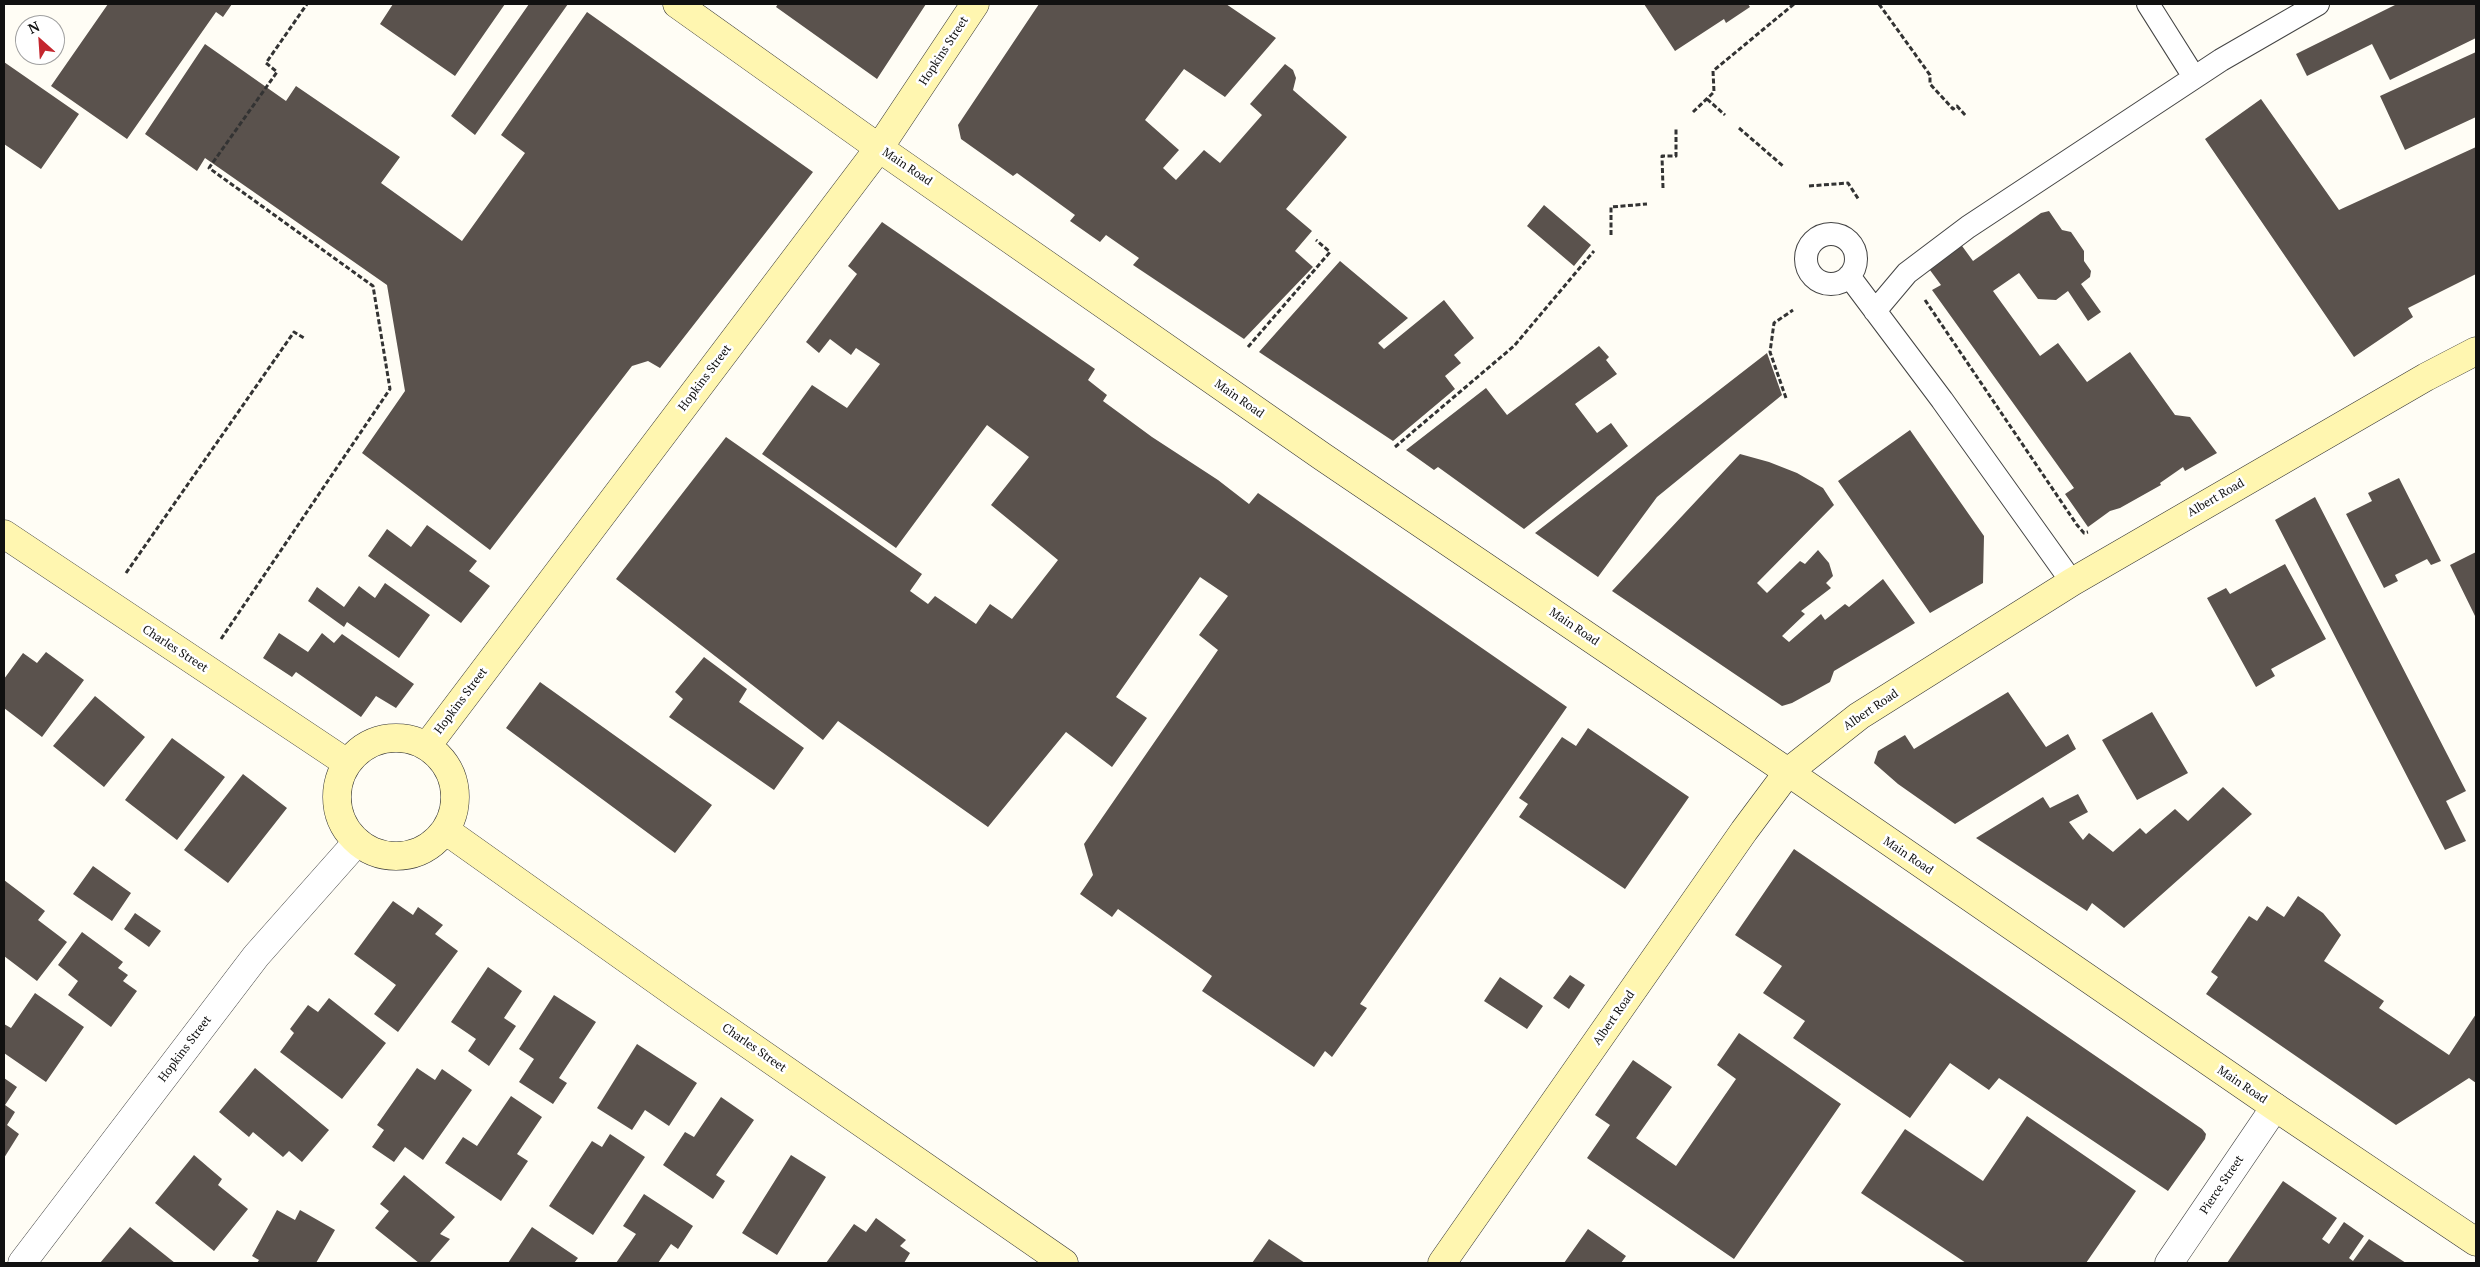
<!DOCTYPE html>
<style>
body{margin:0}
#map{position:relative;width:2480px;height:1267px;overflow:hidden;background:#fffdf5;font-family:"PT Serif",serif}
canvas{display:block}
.frame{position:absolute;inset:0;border:5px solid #111;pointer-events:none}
.north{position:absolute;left:15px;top:15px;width:50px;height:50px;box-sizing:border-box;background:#fff;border:1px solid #a0a0a0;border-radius:50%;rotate:334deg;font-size:14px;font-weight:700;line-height:20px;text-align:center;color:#111}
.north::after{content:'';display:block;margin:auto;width:18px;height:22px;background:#c4262e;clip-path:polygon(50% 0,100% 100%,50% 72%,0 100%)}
</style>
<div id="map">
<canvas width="2480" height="1267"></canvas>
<div class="frame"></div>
<div class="north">N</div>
</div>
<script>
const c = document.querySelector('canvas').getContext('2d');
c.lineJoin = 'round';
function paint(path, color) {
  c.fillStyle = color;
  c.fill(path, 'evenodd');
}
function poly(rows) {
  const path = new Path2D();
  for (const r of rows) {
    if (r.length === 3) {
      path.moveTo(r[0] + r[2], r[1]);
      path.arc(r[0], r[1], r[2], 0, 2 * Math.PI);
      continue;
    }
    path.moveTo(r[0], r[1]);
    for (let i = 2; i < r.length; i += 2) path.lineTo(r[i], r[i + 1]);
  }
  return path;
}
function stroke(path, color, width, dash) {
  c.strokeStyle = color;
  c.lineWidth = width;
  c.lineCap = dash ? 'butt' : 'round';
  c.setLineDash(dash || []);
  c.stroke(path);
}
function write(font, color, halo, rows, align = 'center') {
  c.font = font + ' "PT Serif",serif';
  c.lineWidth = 5;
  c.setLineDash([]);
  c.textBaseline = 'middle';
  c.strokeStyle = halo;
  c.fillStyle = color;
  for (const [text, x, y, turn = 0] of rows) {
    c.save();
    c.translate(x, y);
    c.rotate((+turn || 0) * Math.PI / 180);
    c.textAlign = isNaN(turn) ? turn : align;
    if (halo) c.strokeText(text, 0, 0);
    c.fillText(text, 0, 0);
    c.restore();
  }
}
paint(poly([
 [108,4,232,4,223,17,216,12,127,139,51,86],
 [393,4,505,4,455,76,380,24],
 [529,4,568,4,475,135,451,116],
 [778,4,926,4,877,79,776,7],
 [1039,4,1226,4,1276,38,1225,97,1184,69,1145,120,1179,150,1163,168,1176,180,1204,150,1220,163,1262,115,1250,104,1285,64,1293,70,1296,78,1293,90,1347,137,1286,209,1312,231,1295,251,1313,267,1244,339,1133,265,1139,258,1106,235,1100,242,1070,221,1075,215,1017,173,1013,176,961,139,958,125],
 [1644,4,1748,4,1750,7,1726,23,1724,19,1675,51],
 [2397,4,2476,4,2476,38,2390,80,2372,44,2307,76,2296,54],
 [587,12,813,172,660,368,648,361,632,366,490,550,362,453,405,391,387,285,205,158,197,171,145,134,205,44,286,101,296,86,400,157,381,183,462,241,525,153,501,135],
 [2476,52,2476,117,2405,150,2380,96],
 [4,62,79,114,41,169,4,144],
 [2261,99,2339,210,2476,147,2476,274,2408,308,2413,317,2354,357,2205,139],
 [1544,205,1591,245,1574,266,1527,226],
 [2049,211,2062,230,2071,232,2084,251,2084,261,2091,271,2090,277,2081,284,2101,312,2088,321,2068,291,2056,300,2038,299,2019,273,1993,291,2040,356,2058,343,2087,382,2130,352,2175,415,2190,417,2217,453,2185,471,2183,467,2160,483,2161,485,2120,508,2110,511,2088,527,2065,494,2074,488,1932,290,1941,285,1924,262,1957,239,1973,261,2041,213],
 [882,222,1095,369,1088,380,1107,395,1103,401,1152,437,1218,480,1249,504,1258,493,1567,707,1360,1004,1367,1008,1332,1057,1325,1051,1314,1067,1202,991,1212,976,1118,909,1112,917,1080,894,1093,875,1084,844,1218,650,1199,635,1228,596,1200,577,1116,697,1147,718,1112,767,1066,732,988,827,838,721,823,740,616,579,726,437,922,574,910,591,928,604,935,596,976,624,990,604,1012,619,1058,560,991,505,1029,457,987,425,896,548,762,454,812,385,847,408,880,364,856,348,851,355,830,339,819,353,806,342,857,274,848,266],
 [1340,261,1408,318,1378,343,1384,349,1444,300,1474,338,1454,355,1461,363,1445,376,1455,389,1393,441,1259,352],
 [1599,346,1609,357,1606,360,1617,374,1575,404,1597,433,1611,423,1628,446,1524,529,1438,467,1434,470,1406,450,1486,388,1507,415],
 [1767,353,1782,395,1657,497,1598,577,1535,533],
 [1910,430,1984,536,1983,583,1930,613,1838,481],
 [1740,454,1769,462,1797,473,1823,488,1834,505,1757,583,1767,593,1800,561,1805,564,1818,550,1829,563,1833,576,1826,583,1831,588,1801,611,1805,614,1782,636,1789,642,1821,614,1825,620,1845,604,1849,607,1883,579,1915,623,1834,671,1830,682,1792,703,1782,706,1612,591],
 [2399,478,2441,561,2431,565,2427,559,2395,575,2398,581,2384,588,2346,514,2372,501,2368,493],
 [2315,497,2466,791,2446,801,2466,841,2445,850,2275,520],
 [427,525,477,561,469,571,490,586,461,623,368,556,387,529,411,547],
 [2476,552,2476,618,2450,565],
 [2285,564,2326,639,2271,669,2275,676,2256,687,2207,598,2226,588,2230,594],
 [385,583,430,615,399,658,347,622,344,627,308,601,317,587,344,607,359,586,375,598],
 [279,633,308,652,322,633,334,643,342,634,414,684,396,708,376,696,361,717,296,672,292,677,263,658],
 [46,652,84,680,42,737,4,708,4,679,23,653,37,663],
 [704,657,747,689,739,702,804,748,774,790,669,717,683,699,675,692],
 [540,682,712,805,675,853,506,728],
 [2008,692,2046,747,2068,734,2076,749,1955,824,1898,784,1874,763,1878,751,1905,735,1914,749],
 [95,696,145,737,104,787,53,746],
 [2152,712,2188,773,2137,800,2102,740],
 [1588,728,1689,797,1625,889,1519,817,1528,804,1519,798,1562,737,1576,746],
 [172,738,225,777,177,840,125,800],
 [243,774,287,808,228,883,184,850],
 [2223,787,2252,814,2124,928,2092,903,2087,911,1976,838,2043,797,2050,808,2078,794,2088,812,2069,822,2083,840,2089,833,2113,852,2140,828,2146,834,2175,809,2188,821],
 [1794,849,2202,1129,2206,1134,2205,1139,2168,1191,1999,1078,1989,1090,1950,1063,1910,1118,1793,1038,1805,1021,1763,993,1782,966,1735,935],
 [93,866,131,893,112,921,73,894],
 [4,880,45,911,38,920,67,942,37,981,4,956],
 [2298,896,2323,913,2341,935,2324,961,2384,1001,2379,1008,2449,1055,2476,1014,2476,1083,2469,1078,2396,1125,2206,994,2218,977,2211,972,2249,916,2257,921,2267,906,2284,917],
 [393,901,413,915,418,907,443,925,435,934,458,951,398,1032,374,1014,396,985,354,954],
 [135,913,161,931,149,947,124,929],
 [82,932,123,962,118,968,128,975,123,981,137,991,111,1027,68,995,78,981,58,965],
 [488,967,522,991,504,1018,516,1026,489,1066,468,1051,476,1039,451,1022],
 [1570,975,1585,985,1569,1009,1553,998],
 [1500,977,1543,1006,1527,1029,1484,1001],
 [35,993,84,1027,46,1082,4,1053,4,1024,11,1028],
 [554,995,596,1022,559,1078,567,1083,553,1104,519,1082,534,1059,519,1049],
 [329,998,386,1043,342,1099,280,1052,294,1033,290,1029,308,1005,318,1012],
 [1739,1033,1841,1104,1734,1259,1587,1158,1610,1125,1595,1115,1633,1060,1672,1087,1636,1138,1676,1166,1736,1079,1717,1065],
 [637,1044,697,1083,669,1126,645,1110,632,1130,597,1108],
 [255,1068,329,1130,302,1162,289,1151,283,1157,253,1132,249,1137,219,1112],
 [417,1068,435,1080,442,1069,472,1090,423,1160,405,1147,394,1162,372,1147,384,1130,377,1125],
 [4,1078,17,1087,5,1105,15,1112,7,1125,19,1134,4,1158],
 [511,1096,542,1117,517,1154,528,1161,501,1201,445,1163,463,1137,477,1146],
 [721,1097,754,1120,716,1175,725,1181,713,1199,663,1165,685,1132,694,1137],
 [2027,1116,2136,1191,2086,1263,1966,1263,1861,1193,1905,1129,1983,1181],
 [610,1134,645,1157,593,1235,549,1206,592,1141,602,1147],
 [194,1155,222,1179,218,1185,248,1209,214,1251,155,1203],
 [791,1155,826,1177,777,1255,742,1233],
 [404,1175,455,1217,440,1234,450,1239,429,1263,419,1263,375,1228,389,1211,380,1204],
 [2283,1181,2337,1218,2322,1239,2329,1244,2344,1222,2364,1236,2349,1258,2353,1261,2369,1239,2406,1263,2227,1263],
 [644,1194,693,1226,678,1249,671,1244,658,1263,616,1263,636,1234,623,1226],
 [277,1210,295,1220,300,1210,335,1230,316,1263,257,1263,259,1260,252,1256],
 [876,1218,906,1240,900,1246,910,1253,904,1263,826,1263,854,1224,866,1232],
 [130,1227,175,1263,100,1263],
 [532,1227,578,1258,574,1263,508,1263],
 [1588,1229,1626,1256,1621,1263,1564,1263],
 [1269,1239,1305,1263,1252,1263]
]), '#5a524d');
const lane = poly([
 [2148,4,2194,77],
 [1831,259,25],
 [1849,276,1942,400,2072,582],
 [1875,311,1907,273,1968,227,2221,60,2318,4]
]);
const street = poly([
 [22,1263,256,956,357,842],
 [2169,1263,2275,1107]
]);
const secondary = poly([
 [677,4,879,148,1323,457,1788,772,2275,1107,2476,1242],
 [4,534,347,763],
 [396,797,59],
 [427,746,879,148,975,4],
 [445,830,683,999,1064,1263],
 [1442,1263,1744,831,1788,772,1859,716,2072,582,2426,377,2476,351]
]);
stroke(lane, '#444', 24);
stroke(street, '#444', 29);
stroke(secondary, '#333', 29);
stroke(poly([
 [1879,4,1930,75,1930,84,1953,109,1957,106,1966,116],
 [1707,99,1725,115],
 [1693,112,1714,92,1713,71,1794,4],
 [1739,128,1783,166],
 [1809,186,1848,183,1859,200],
 [1663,188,1662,156,1676,156,1676,129],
 [1611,235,1611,207,1647,204],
 [1925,300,2077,525,2084,533,2088,532],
 [1248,347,1330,252,1316,240],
 [1786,398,1770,352,1774,323,1793,310],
 [1395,447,1514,346,1594,251],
 [126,573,294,332,304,338],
 [221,639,390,389,373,286,209,168,277,72,266,63,307,4]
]), '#333', 3, [5, 2.5]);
stroke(lane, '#fff', 22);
stroke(street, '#fff', 28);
stroke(secondary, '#fff6b0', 28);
write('12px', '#111', '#fff', [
 ["Hopkins Street",944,51,-57],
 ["Main Road",907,167,34],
 ["Hopkins Street",705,378,-53],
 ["Main Road",1239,399,35],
 ["Albert Road",2216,498,-30],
 ["Main Road",1574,627,34],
 ["Charles Street",175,649,33],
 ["Hopkins Street",461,701,-53],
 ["Albert Road",1871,710,-34],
 ["Main Road",1908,856,34],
 ["Albert Road",1614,1018,-55],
 ["Charles Street",754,1048,35],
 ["Hopkins Street",185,1049,-53],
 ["Main Road",2242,1085,34],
 ["Pierce Street",2222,1185,-56]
]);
</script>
